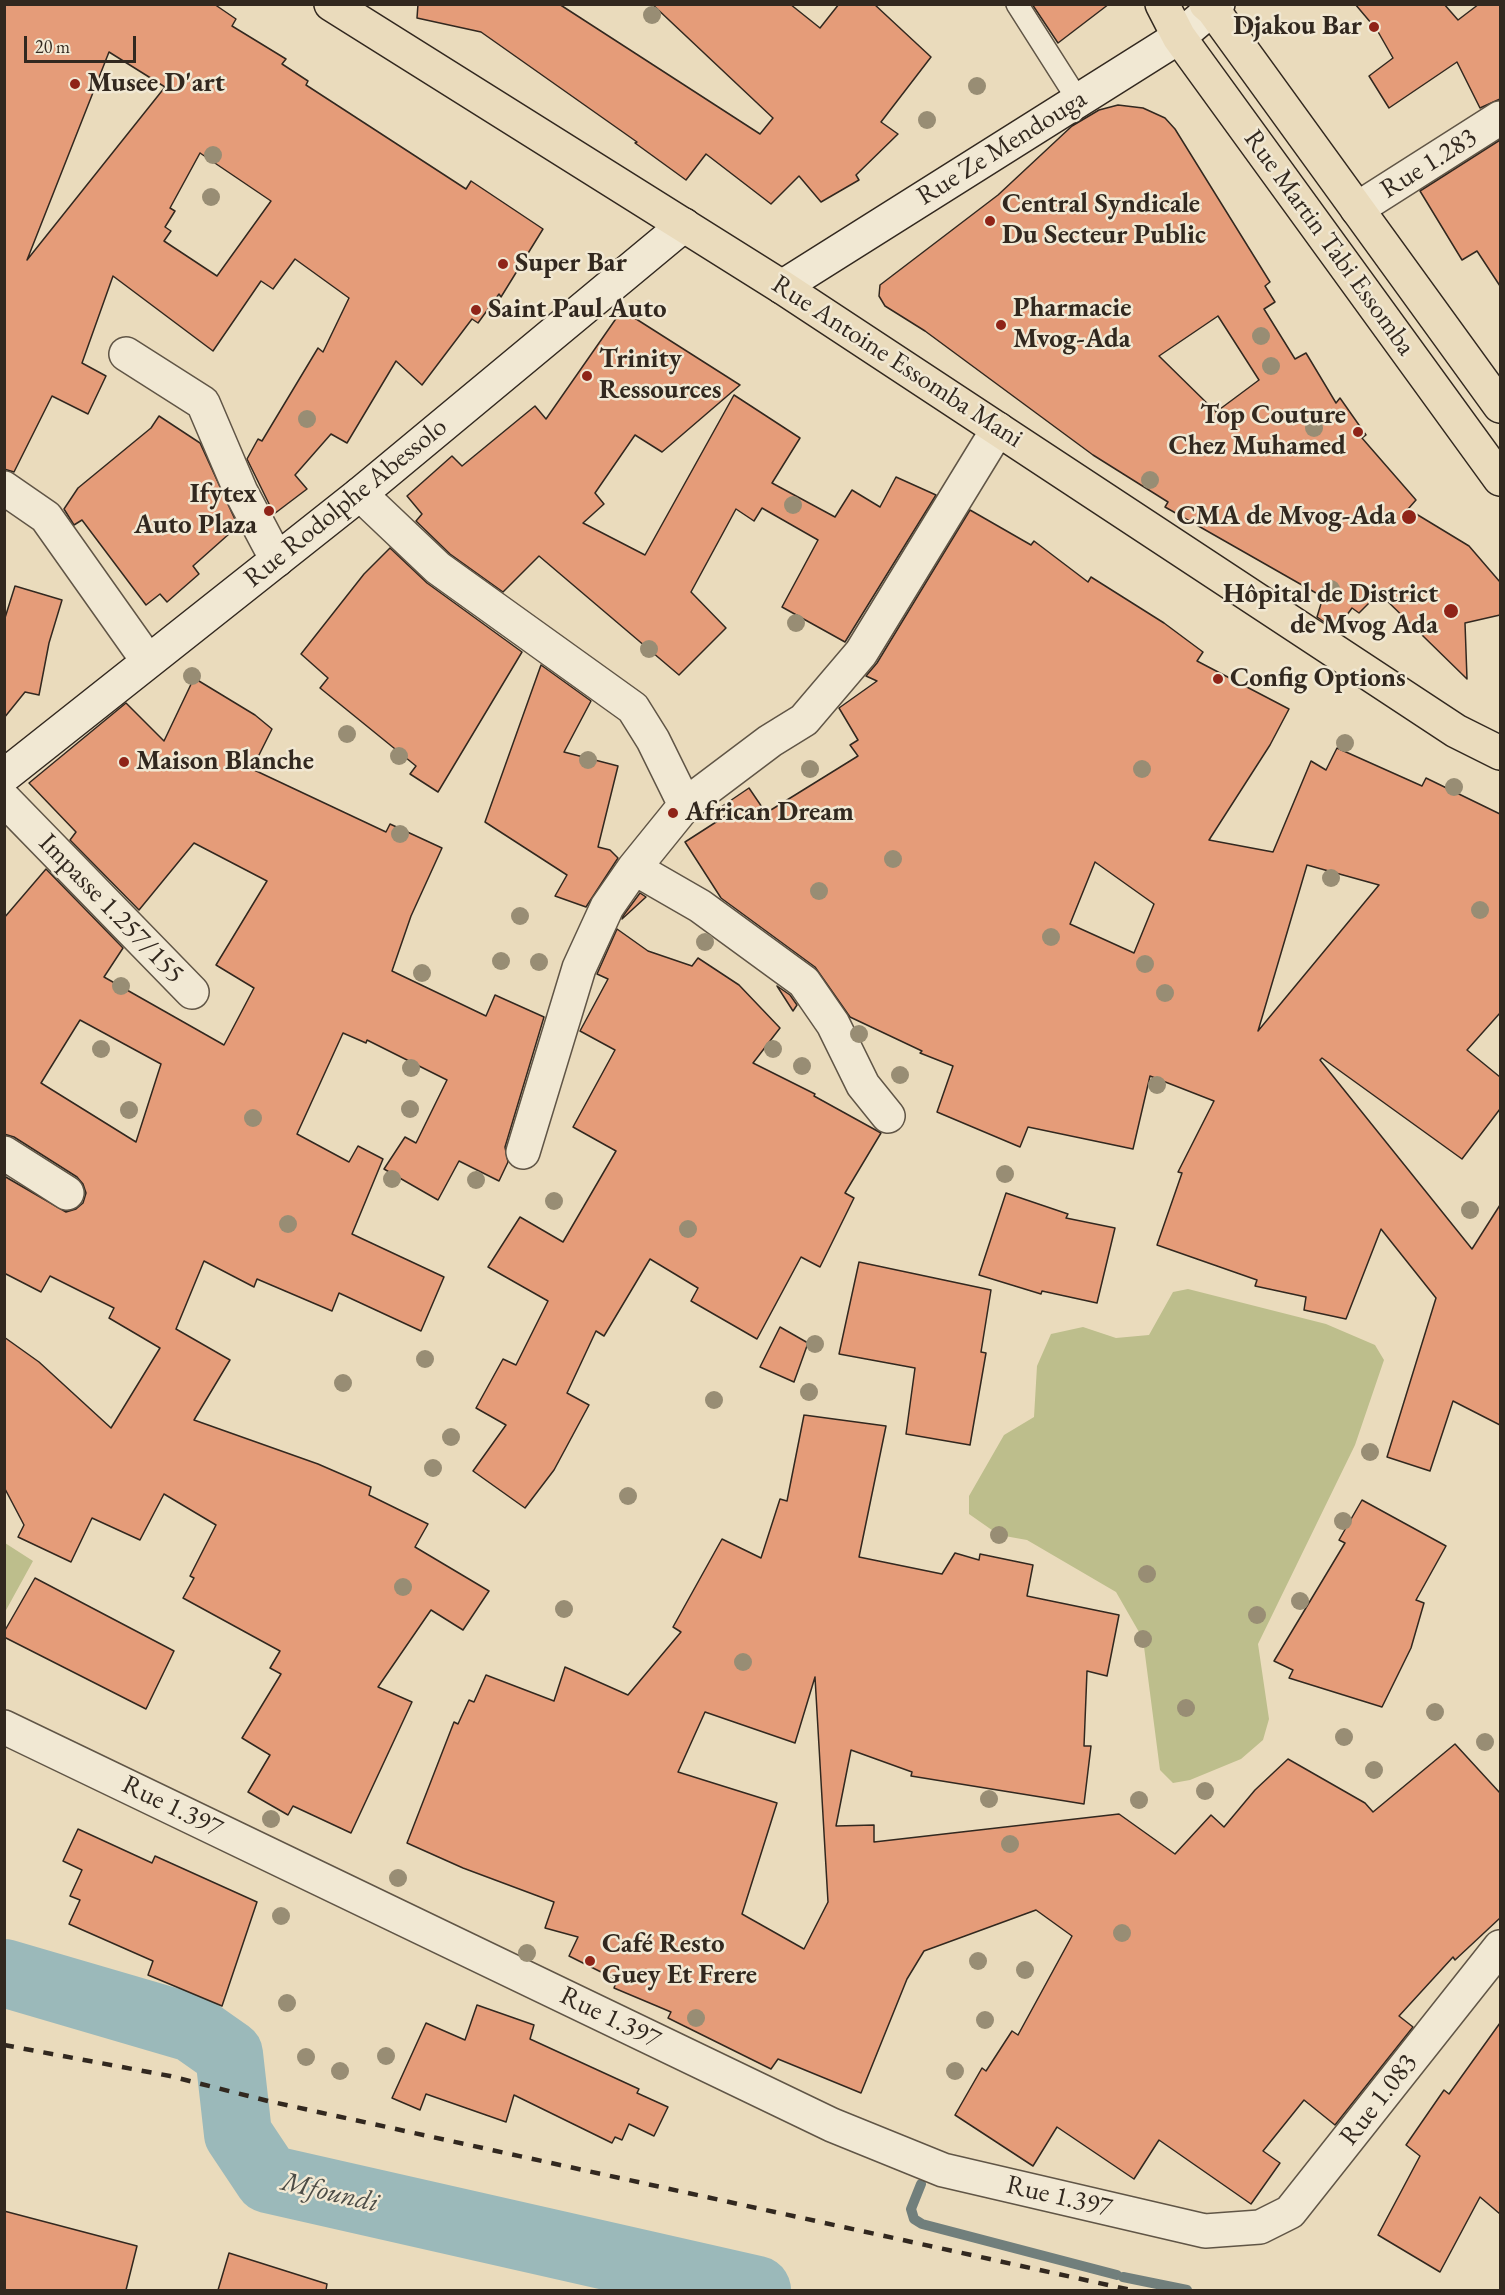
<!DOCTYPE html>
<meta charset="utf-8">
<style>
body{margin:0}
#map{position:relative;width:1505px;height:2295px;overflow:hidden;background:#eadbbc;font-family:"EB Garamond",serif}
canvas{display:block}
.frame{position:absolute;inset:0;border:6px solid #32281f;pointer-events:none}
.scale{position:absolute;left:24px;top:36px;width:112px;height:27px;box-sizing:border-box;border:3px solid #32281f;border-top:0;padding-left:8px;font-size:18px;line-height:21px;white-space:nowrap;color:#32281f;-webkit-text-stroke:4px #f1e8d3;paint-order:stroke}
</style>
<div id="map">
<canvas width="1505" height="2295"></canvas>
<div class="frame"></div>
<div class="scale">20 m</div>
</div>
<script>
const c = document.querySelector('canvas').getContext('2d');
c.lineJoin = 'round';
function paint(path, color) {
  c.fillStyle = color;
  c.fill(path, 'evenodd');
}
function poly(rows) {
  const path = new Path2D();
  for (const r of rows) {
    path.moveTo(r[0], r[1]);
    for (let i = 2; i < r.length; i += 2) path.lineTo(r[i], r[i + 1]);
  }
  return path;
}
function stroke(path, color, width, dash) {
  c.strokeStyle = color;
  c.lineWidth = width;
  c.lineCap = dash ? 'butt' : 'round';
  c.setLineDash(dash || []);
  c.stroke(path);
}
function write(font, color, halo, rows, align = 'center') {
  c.font = font + ' "EB Garamond",serif';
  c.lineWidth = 5;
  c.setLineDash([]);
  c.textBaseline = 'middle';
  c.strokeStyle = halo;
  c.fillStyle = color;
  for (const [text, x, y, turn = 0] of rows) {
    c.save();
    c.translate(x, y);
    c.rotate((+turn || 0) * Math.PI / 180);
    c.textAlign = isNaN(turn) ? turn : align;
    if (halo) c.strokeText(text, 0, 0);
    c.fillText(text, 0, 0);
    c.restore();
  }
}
paint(poly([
 [1188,1289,1326,1324,1375,1345,1384,1360,1355,1445,1258,1644,1269,1719,1263,1740,1241,1759,1190,1780,1173,1783,1160,1770,1143,1639,1116,1592,1027,1540,999,1535,969,1514,969,1496,1004,1435,1034,1417,1037,1366,1051,1334,1083,1327,1116,1338,1149,1335,1173,1292],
 [5,1543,33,1561,5,1612]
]), '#bdbe8c');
stroke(poly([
 [921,2184,911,2209,914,2219,922,2224,1117,2275],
 [1123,2277,1187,2290]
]), '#717f7c', 10);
stroke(poly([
 [4,1973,192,2028,229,2054,238,2134,268,2179,757,2290]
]), '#9bb9ba', 68);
const building = poly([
 [4,4,214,4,236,19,232,26,286,59,282,64,308,81,306,85,466,189,471,181,543,229,501,297,499,294,478,323,472,319,422,385,396,361,347,443,331,434,295,475,307,489,274,514,247,459,258,439,262,441,318,348,323,352,349,298,295,259,273,289,261,281,213,351,113,276,82,363,106,376,88,414,52,396,14,472,4,469,4,4],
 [109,52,165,87,27,260,109,52],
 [200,153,271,201,217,276,164,241,171,231,165,227,175,211,170,208,200,153],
 [418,4,559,4,760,134,773,118,652,4,790,4,820,28,839,4,874,4,931,57,881,122,898,134,856,175,859,180,821,202,799,176,771,204,706,154,686,180,635,143,637,142,481,32,417,18,418,4],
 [1032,4,1109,4,1058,43,1032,4],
 [1355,4,1444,4,1458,20,1479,4,1500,4,1500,99,1480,108,1457,62,1389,108,1369,76,1393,58,1377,30,1355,4],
 [1118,105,1143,108,1165,118,1175,129,1270,282,1265,286,1275,302,1264,309,1295,359,1306,353,1336,403,1340,398,1366,435,1362,438,1416,500,1408,509,1469,546,1500,582,1500,615,1465,623,1467,679,1379,593,1359,613,1352,608,1336,630,1317,617,1323,597,1165,507,1168,502,1093,455,925,331,885,306,879,296,880,285,998,195,1072,126,1099,110,1118,105],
 [1218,316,1259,380,1216,412,1159,356,1218,316],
 [1500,140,1500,286,1477,251,1462,260,1420,191,1500,140],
 [622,310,740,385,662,452,635,435,595,493,604,504,583,523,645,555,734,395,800,438,772,483,835,517,852,490,880,507,896,477,936,495,845,642,782,607,818,540,762,508,754,521,736,509,691,592,726,628,679,675,539,556,503,592,450,554,416,521,422,514,407,496,452,456,462,466,535,406,546,419,622,310],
 [159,416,200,443,238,526,193,566,199,574,167,602,160,594,146,605,82,520,74,525,64,509,78,488,151,428,159,416],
 [970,510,1031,545,1034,541,1088,582,1091,577,1164,623,1203,652,1197,661,1289,709,1270,745,1209,840,1273,852,1311,761,1326,770,1337,748,1422,786,1426,778,1500,814,1500,1013,1467,1050,1500,1077,1500,1109,1462,1159,1322,1058,1320,1060,1472,1249,1500,1205,1500,1425,1453,1401,1430,1471,1387,1457,1436,1298,1381,1229,1346,1319,1304,1310,1306,1297,1255,1286,1257,1280,1157,1245,1182,1173,1178,1172,1214,1101,1150,1076,1133,1149,1028,1127,1020,1147,937,1112,953,1066,920,1053,922,1051,850,1017,815,967,721,898,685,842,727,815,721,807,749,788,766,813,858,756,850,745,858,740,839,708,877,681,866,676,877,663,970,510],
 [1095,862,1154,904,1134,953,1070,924,1095,862],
 [1307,865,1379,885,1258,1031,1307,865],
 [390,548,427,583,522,652,438,792,410,774,416,766,320,688,328,678,301,654,364,574,390,548],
 [15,586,62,600,49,643,39,695,25,692,4,718,4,621,15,586],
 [541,665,591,701,564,752,618,766,598,847,610,850,618,858,586,907,555,896,567,875,485,822,541,665],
 [194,678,255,715,272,729,252,769,386,832,390,824,442,848,411,916,392,971,486,1016,495,995,544,1017,505,1147,508,1162,499,1181,459,1161,438,1200,384,1169,405,1137,416,1143,447,1080,367,1040,366,1043,343,1033,297,1134,349,1162,358,1146,383,1159,352,1234,444,1277,421,1331,339,1293,332,1311,257,1279,254,1287,204,1261,176,1329,230,1360,194,1420,318,1464,371,1487,369,1495,428,1524,415,1547,489,1591,463,1630,431,1610,378,1687,412,1702,351,1833,293,1806,288,1815,248,1792,270,1755,242,1738,281,1674,270,1668,280,1651,183,1598,194,1578,190,1576,216,1525,164,1494,140,1540,92,1518,71,1562,18,1537,24,1525,4,1487,4,1337,39,1362,111,1428,160,1348,109,1318,114,1308,50,1276,41,1292,4,1273,4,1176,66,1212,76,1209,83,1203,86,1193,83,1184,77,1177,14,1137,4,1134,4,918,46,869,123,948,104,977,224,1045,254,988,216,965,267,881,194,843,139,910,70,840,76,832,29,783,126,703,164,741,194,678],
 [80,1020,161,1064,136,1142,41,1083,80,1020],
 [640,893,646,897,622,919,623,916,640,893],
 [617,929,648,951,692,966,698,958,739,985,780,1028,753,1063,815,1094,814,1096,881,1133,845,1193,854,1198,820,1267,801,1257,757,1339,691,1301,698,1288,650,1259,604,1336,596,1331,567,1393,589,1405,554,1470,525,1508,473,1471,506,1425,476,1408,503,1359,516,1365,548,1301,488,1267,520,1217,563,1242,616,1151,573,1127,615,1050,580,1031,608,979,597,974,617,929],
 [777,986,790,995,797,1005,793,1011,777,986],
 [1006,1193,1068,1214,1066,1218,1115,1228,1097,1303,1042,1291,1041,1294,979,1275,1006,1193],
 [859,1262,991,1290,981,1352,986,1353,970,1445,906,1434,915,1368,839,1354,859,1262],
 [780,1327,808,1343,794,1382,760,1367,780,1327],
 [804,1415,886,1426,859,1557,942,1574,955,1553,979,1560,980,1554,1033,1565,1027,1596,1119,1615,1107,1676,1087,1671,1084,1746,1091,1746,1084,1804,911,1776,912,1772,851,1750,836,1826,874,1825,874,1842,1119,1814,1175,1854,1211,1815,1224,1827,1255,1790,1288,1759,1365,1803,1373,1812,1455,1744,1500,1793,1500,1918,1455,1960,1453,1957,1399,2016,1413,2027,1335,2125,1304,2100,1263,2151,1280,2163,1251,2204,1159,2140,1134,2179,1057,2127,1033,2166,955,2115,982,2068,986,2071,1012,2031,1018,2035,1072,1936,1036,1910,924,1951,907,1979,861,2093,778,2059,771,2069,668,2018,671,2012,614,1988,617,1980,569,1956,578,1937,545,1928,554,1902,463,1868,407,1843,454,1722,458,1724,469,1700,474,1702,486,1675,554,1701,565,1667,628,1695,681,1632,673,1627,722,1539,761,1558,780,1499,787,1501,804,1415],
 [815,1677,828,1902,804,1949,742,1914,777,1803,678,1772,705,1712,795,1743,815,1677],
 [1362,1500,1446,1546,1416,1600,1424,1603,1411,1648,1382,1707,1289,1678,1293,1670,1274,1661,1345,1543,1339,1540,1362,1500],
 [35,1578,174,1651,146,1709,4,1637,4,1632,35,1578],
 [78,1829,152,1863,155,1856,257,1902,222,2006,148,1975,153,1961,69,1924,80,1900,70,1896,82,1870,63,1861,78,1829],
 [477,2005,534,2025,530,2039,639,2089,637,2093,668,2107,654,2136,629,2124,622,2140,615,2137,612,2143,514,2095,506,2122,426,2094,420,2110,392,2098,426,2023,465,2040,477,2005],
 [1500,2023,1500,2214,1480,2197,1440,2272,1378,2235,1420,2156,1406,2145,1444,2090,1449,2094,1500,2023],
 [4,2211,137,2246,126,2290,4,2290,4,2211],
 [229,2253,327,2284,326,2290,218,2290,229,2253]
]);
paint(building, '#e59c79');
stroke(building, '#32281f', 1.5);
const service = poly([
 [1017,4,1078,100]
]);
const minor = poly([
 [1357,209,1500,118],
 [126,354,203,403,241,492,277,560],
 [4,488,46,517,148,661],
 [360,494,438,568,633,708,653,740,685,805],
 [4,799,192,992],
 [634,868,700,906,804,982,833,1024,863,1085,888,1116],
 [523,1152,579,968,607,907,634,868,685,805,770,741,804,720,861,653,998,429],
 [4,1153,67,1193],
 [4,1727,832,2125,943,2170,1205,2231,1260,2227,1290,2212,1500,1947]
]);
const secondary = poly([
 [782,287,1179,37,1218,4],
 [4,776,360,494,684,225]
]);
const primary = poly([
 [331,4,782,287,1456,731,1500,753],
 [1162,4,1179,37,1500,479],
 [1206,4,1213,10,1500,406]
]);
stroke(service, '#605546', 24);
stroke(minor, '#605546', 36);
stroke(secondary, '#32281f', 36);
stroke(primary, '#32281f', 36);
stroke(service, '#f1e8d3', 21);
stroke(minor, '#f1e8d3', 33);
stroke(secondary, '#f1e8d3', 33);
stroke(primary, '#eadbbc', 33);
stroke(poly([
 [4,2045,170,2076,268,2101,1131,2290]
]), '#32281f', 4.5, [10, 10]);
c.fillStyle = '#988d74';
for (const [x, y] of [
 [652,15],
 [977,86],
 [927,120],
 [213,155],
 [211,197],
 [1261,336],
 [1271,366],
 [307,419],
 [1314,428],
 [1150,480],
 [793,505],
 [1331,589],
 [796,623],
 [649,649],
 [192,676],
 [347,734],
 [1345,743],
 [399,756],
 [588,760],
 [810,769],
 [1142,769],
 [1454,787],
 [400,834],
 [893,859],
 [1331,878],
 [819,891],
 [1480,910],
 [520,916],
 [1051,937],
 [705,942],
 [501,961],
 [539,962],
 [1145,964],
 [422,973],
 [121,986],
 [1165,993],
 [859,1034],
 [101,1049],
 [773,1049],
 [802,1066],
 [411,1068],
 [900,1075],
 [1157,1085],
 [410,1109],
 [129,1110],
 [253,1118],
 [1005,1174],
 [392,1179],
 [476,1180],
 [554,1201],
 [1470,1210],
 [288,1224],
 [688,1229],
 [815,1344],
 [425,1359],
 [343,1383],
 [809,1392],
 [714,1400],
 [451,1437],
 [1370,1452],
 [433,1468],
 [628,1496],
 [1343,1521],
 [999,1535],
 [1147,1574],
 [403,1587],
 [1300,1601],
 [564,1609],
 [1257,1615],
 [1143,1639],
 [743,1662],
 [1186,1708],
 [1435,1712],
 [1344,1737],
 [1485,1742],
 [1374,1770],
 [1205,1791],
 [989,1799],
 [1139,1800],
 [271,1819],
 [1010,1844],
 [398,1878],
 [281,1916],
 [1122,1933],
 [527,1953],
 [978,1961],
 [1025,1970],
 [287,2003],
 [696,2018],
 [985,2020],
 [386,2056],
 [306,2057],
 [340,2071],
 [955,2071]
]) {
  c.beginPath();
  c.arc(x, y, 9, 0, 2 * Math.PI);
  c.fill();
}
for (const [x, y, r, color] of [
 [1374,27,6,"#8f2418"],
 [75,84,6,"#8f2418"],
 [990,221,6,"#8f2418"],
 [503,264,6,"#8f2418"],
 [476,310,6,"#8f2418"],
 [1001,325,6,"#8f2418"],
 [587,376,6,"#8f2418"],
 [1358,432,6,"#8f2418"],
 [269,511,6,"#8f2418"],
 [1409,517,8,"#8f2418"],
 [1451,611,8,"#8f2418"],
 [1218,679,6,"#8f2418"],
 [124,762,6,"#8f2418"],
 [673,813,6,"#8f2418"],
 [590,1961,6,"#8f2418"]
]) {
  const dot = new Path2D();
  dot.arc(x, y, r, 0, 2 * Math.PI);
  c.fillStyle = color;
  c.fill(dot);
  stroke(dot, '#f1e8d3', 2);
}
write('bold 27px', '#32281f', '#f1e8d3', [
 ["Djakou Bar",1362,27,"right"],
 ["Musee D'art",87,84],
 ["Central Syndicale",1002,205],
 ["Du Secteur Public",1002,236],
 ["Super Bar",515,264],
 ["Pharmacie",1013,309],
 ["Mvog-Ada",1013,340],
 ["Saint Paul Auto",488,310],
 ["Trinity",599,360],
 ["Ressources",599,391],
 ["Top Couture",1346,416,"right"],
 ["Chez Muhamed",1346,447,"right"],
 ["Ifytex",257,495,"right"],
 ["Auto Plaza",257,526,"right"],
 ["CMA de Mvog-Ada",1396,517,"right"],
 ["Hôpital de District",1438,595,"right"],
 ["de Mvog Ada",1438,626,"right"],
 ["Config Options",1230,679],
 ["Maison Blanche",136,762],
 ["African Dream",685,813],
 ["Café Resto",602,1945],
 ["Guey Et Frere",602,1976]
], 'left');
write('27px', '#32281f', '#f1e8d3', [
 ["Rue Ze Mendouga",1002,148,-32],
 ["Rue 1.283",1429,164,-32],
 ["Rue Martin Tabi Essomba",1329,243,54],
 ["Rue Antoine Essomba Mani",897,362,33],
 ["Rue Rodolphe Abessolo",346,503,-39],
 ["Impasse 1.257/155",111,909,46],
 ["Rue 1.397",172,1807,26],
 ["Rue 1.397",610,2018,26],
 ["Rue 1.083",1379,2100,-52],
 ["Rue 1.397",1059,2197,13]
]);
write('italic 28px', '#4c4c46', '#f1e8d3', [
 ["Mfoundi",330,2193,13]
]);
</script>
